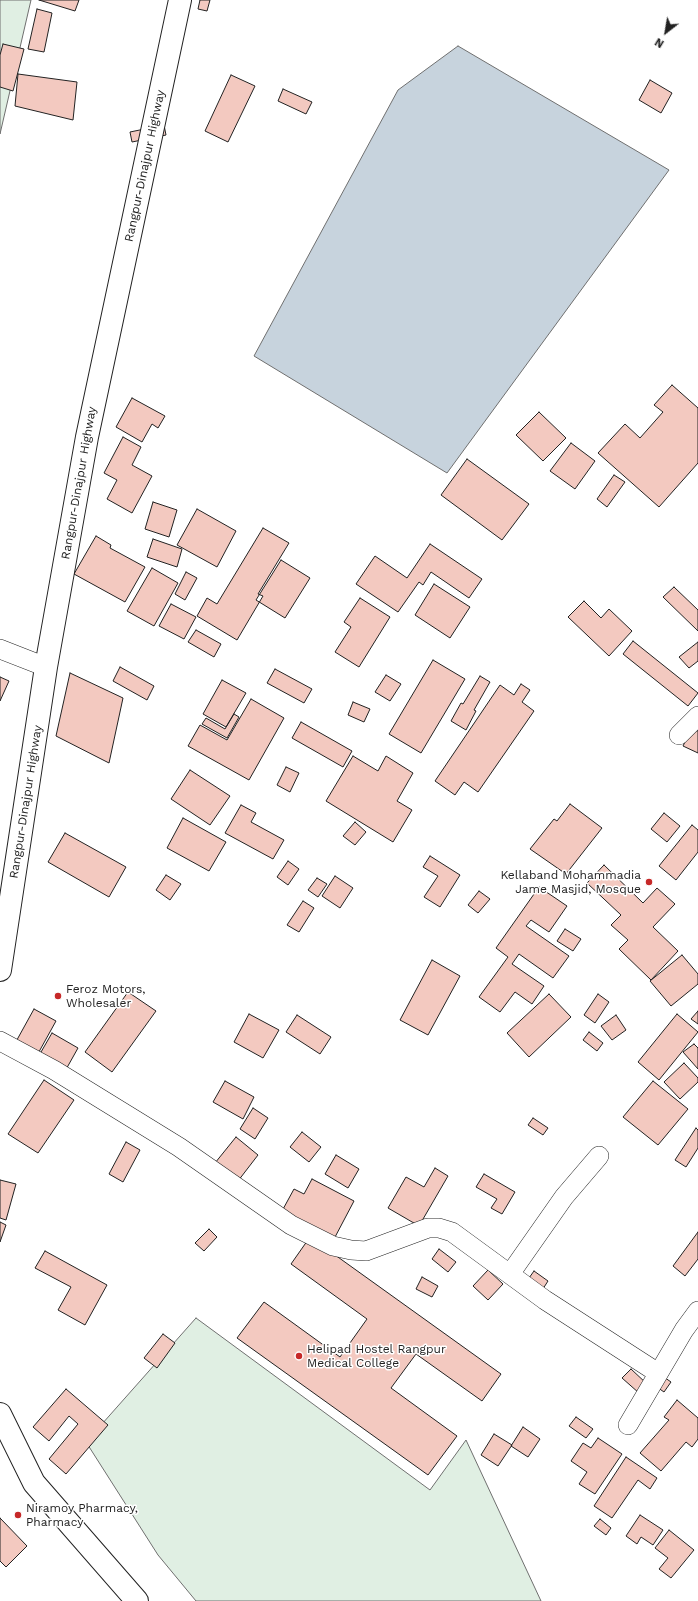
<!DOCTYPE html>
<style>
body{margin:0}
#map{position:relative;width:698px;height:1601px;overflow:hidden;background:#fff;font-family:"Work Sans",sans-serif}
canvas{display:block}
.north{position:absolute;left:646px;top:12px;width:40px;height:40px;-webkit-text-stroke:3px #fff;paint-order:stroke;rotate:211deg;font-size:11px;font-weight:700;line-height:16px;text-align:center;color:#222}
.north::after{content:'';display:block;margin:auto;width:14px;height:18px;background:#222;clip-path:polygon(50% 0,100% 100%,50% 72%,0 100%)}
</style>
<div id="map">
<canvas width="698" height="1601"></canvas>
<div class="north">N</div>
</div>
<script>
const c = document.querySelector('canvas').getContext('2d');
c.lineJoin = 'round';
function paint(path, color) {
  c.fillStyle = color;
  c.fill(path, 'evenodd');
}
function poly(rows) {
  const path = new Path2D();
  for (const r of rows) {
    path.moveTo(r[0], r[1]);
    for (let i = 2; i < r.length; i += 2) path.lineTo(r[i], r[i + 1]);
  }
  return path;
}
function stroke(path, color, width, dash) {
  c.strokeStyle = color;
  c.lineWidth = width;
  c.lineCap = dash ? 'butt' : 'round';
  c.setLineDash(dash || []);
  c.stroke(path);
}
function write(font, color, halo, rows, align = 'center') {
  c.font = font + ' "Work Sans",sans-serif';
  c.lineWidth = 3;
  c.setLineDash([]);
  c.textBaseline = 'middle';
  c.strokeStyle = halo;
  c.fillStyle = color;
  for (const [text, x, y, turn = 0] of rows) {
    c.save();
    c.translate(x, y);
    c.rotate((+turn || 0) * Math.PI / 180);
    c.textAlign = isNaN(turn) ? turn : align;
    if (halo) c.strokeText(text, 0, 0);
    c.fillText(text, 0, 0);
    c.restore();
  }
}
const green = poly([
 [0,0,31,0,0,134,0,0],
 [196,1318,430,1490,466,1440,541,1601,196,1601,158,1555,86,1442,196,1318]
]);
paint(green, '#e0efe3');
stroke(green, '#6f6f6f', 1);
const water = poly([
 [458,46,669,170,447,473,254,356,398,90,458,46]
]);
paint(water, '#c7d3dd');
stroke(water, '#6f6f6f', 1);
const building = poly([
 [39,0,79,0,75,11,39,0],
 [200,0,210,0,207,11,198,9,200,0],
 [37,9,52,13,44,52,28,49,37,9],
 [3,44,24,49,13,91,0,87,0,55,3,44],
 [18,74,77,82,73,120,15,106,18,74],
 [231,75,255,86,228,142,205,131,231,75],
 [650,80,672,93,661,113,639,100,650,80],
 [283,89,312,102,306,114,278,101,283,89],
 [164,125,166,135,132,142,130,132,164,125],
 [672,385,698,408,698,463,659,507,598,453,625,424,640,438,663,412,654,405,672,385],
 [132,398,165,416,158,428,152,424,142,442,116,427,132,398],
 [539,412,566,438,543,461,516,435,539,412],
 [123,437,141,447,132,465,152,476,132,513,107,499,117,480,104,473,123,437],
 [571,443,595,461,575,489,550,471,571,443],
 [467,459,529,504,502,540,441,495,467,459],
 [614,475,625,482,607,507,597,499,614,475],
 [153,502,177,510,169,537,145,529,153,502],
 [197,509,236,531,217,567,177,545,197,509],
 [263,528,289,543,258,594,263,596,237,640,197,616,207,598,217,604,263,528],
 [96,536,111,545,110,548,145,567,125,602,74,574,96,536],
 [153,539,182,549,177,567,147,557,153,539],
 [430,544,482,579,469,598,431,572,423,585,419,582,398,612,356,584,375,556,407,578,430,544],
 [281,560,310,578,285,618,256,600,281,560],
 [152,568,178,583,154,626,127,611,152,568],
 [186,572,197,578,185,600,175,594,186,572],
 [434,584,470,607,450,638,415,615,434,584],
 [674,587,698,610,698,631,663,597,674,587],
 [360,598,390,617,359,667,335,652,351,627,344,622,360,598],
 [584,601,601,618,609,609,632,631,609,656,568,617,584,601],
 [171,604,196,617,184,639,159,626,171,604],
 [196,630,221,644,214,657,188,642,196,630],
 [633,641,698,693,688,706,623,654,633,641],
 [698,642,698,661,689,668,679,657,698,642],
 [433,660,465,679,421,753,389,734,433,660],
 [120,667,154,686,147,700,113,681,120,667],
 [275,669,312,689,304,703,267,683,275,669],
 [70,673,123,698,109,763,56,736,70,673],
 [386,675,401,684,390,701,375,692,386,675],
 [480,676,490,682,474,710,476,711,466,730,451,721,461,703,463,704,480,676],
 [0,677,9,681,0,701,0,677],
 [222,680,246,693,226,727,203,714,222,680],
 [521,684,530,690,522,702,534,711,478,792,464,782,455,795,435,781,500,685,514,695,521,684],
 [251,699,284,718,249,780,188,746,200,725,227,740,251,699],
 [353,702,370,709,364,722,348,715,353,702],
 [234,714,239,717,227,738,202,724,206,718,225,729,234,714],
 [301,722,352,751,343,767,292,738,301,722],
 [692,728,698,731,698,753,683,746,692,728],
 [353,756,378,771,386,756,413,773,397,801,412,810,393,842,326,801,353,756],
 [286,767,299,773,290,792,277,785,286,767],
 [190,770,230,796,210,825,171,799,190,770],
 [570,804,602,828,566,874,530,849,554,819,557,821,570,804],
 [241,805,256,813,251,822,284,840,273,859,225,833,241,805],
 [664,813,680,826,667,842,651,829,664,813],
 [183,818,226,842,209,871,167,848,183,818],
 [355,822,366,832,355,845,343,836,355,822],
 [692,825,698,830,698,852,676,880,659,866,692,825],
 [65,833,126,867,109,897,48,862,65,833],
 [430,856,460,875,440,907,424,897,438,876,423,867,430,856],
 [288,861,299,869,288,885,277,877,288,861],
 [604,865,643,903,657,888,675,904,653,927,678,951,651,980,619,949,628,940,611,925,621,915,587,883,604,865],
 [166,875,181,884,170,900,156,890,166,875],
 [335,876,353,888,340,908,322,896,335,876],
 [317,878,327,884,318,897,308,890,317,878],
 [539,887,567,906,549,932,531,920,526,926,569,956,553,978,519,954,512,964,544,986,532,1004,515,992,500,1012,479,997,508,957,496,948,539,887],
 [479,891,490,899,478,913,468,905,479,891],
 [303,901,314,908,299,932,287,925,303,901],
 [565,929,581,939,573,951,557,941,565,929],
 [682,955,698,974,698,984,671,1006,650,981,682,955],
 [432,960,460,976,428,1035,400,1020,432,960],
 [128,992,156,1011,112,1072,85,1052,128,992],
 [549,994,571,1017,529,1057,507,1033,549,994],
 [598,994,609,1002,595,1023,584,1015,598,994],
 [34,1009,56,1021,35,1059,13,1047,34,1009],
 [698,1011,698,1024,691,1019,698,1011],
 [249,1014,279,1030,263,1058,234,1042,249,1014],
 [677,1014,698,1032,659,1080,638,1062,677,1014],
 [297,1015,331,1037,320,1054,286,1032,297,1015],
 [616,1015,626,1030,612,1040,601,1026,616,1015],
 [589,1032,603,1043,597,1051,583,1040,589,1032],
 [52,1033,78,1048,64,1073,37,1059,52,1033],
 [694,1044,698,1048,698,1069,683,1052,694,1044],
 [684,1063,698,1078,698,1082,680,1099,664,1082,684,1063],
 [44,1080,74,1100,38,1153,8,1134,44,1080],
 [225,1081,254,1097,243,1119,213,1102,225,1081],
 [653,1081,688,1109,658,1145,623,1117,653,1081],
 [253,1108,268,1118,255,1139,240,1129,253,1108],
 [533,1118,548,1128,543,1135,528,1125,533,1118],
 [696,1128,698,1130,698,1148,686,1167,675,1160,696,1128],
 [302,1132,321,1147,309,1162,290,1147,302,1132],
 [236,1137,258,1155,238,1181,215,1163,236,1137],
 [126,1142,140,1150,123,1182,109,1174,126,1142],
 [336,1155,359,1169,348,1188,325,1174,336,1155],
 [435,1168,448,1176,419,1226,388,1208,406,1177,424,1187,435,1168],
 [484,1174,515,1192,502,1214,491,1208,497,1199,476,1187,484,1174],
 [312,1179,354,1201,334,1239,282,1211,294,1189,304,1194,312,1179],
 [0,1180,16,1184,6,1220,0,1218,0,1180],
 [0,1222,6,1225,0,1242,0,1222],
 [209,1229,217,1237,204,1251,195,1243,209,1229],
 [698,1232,698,1259,685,1276,673,1266,698,1232],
 [310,1237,501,1374,482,1401,416,1354,391,1388,457,1436,428,1475,237,1338,264,1302,340,1357,367,1319,291,1264,310,1237],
 [439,1249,456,1262,448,1272,432,1259,439,1249],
 [45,1251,107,1285,85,1325,58,1310,71,1287,35,1268,45,1251],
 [488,1270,503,1284,488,1300,473,1286,488,1270],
 [534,1271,548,1281,539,1295,524,1285,534,1271],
 [422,1277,438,1286,432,1297,416,1289,422,1277],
 [163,1334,175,1343,157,1368,144,1358,163,1334],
 [631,1369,647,1384,639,1393,622,1378,631,1369],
 [661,1375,671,1382,664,1392,654,1385,661,1375],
 [66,1389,108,1425,66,1474,49,1459,78,1424,69,1416,49,1441,33,1427,66,1389],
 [677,1400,698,1418,698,1439,692,1447,686,1442,661,1471,640,1453,669,1420,664,1417,677,1400],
 [576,1417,593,1429,586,1438,569,1426,576,1417],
 [523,1427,540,1439,528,1457,511,1446,523,1427],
 [494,1434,512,1445,498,1466,481,1455,494,1434],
 [598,1438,622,1454,595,1494,579,1484,587,1472,571,1461,583,1443,591,1448,598,1438],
 [626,1457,657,1478,650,1489,638,1480,612,1518,594,1506,626,1457],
 [640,1515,663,1530,653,1545,641,1537,637,1544,626,1536,640,1515],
 [0,1518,27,1546,6,1567,0,1561,0,1518],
 [600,1519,611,1528,606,1535,594,1526,600,1519],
 [669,1530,694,1550,671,1578,659,1569,668,1558,655,1548,669,1530]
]);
paint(building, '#f3c9c0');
stroke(building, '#222', 1);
const minor = poly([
 [0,649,46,667],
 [679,735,698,716],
 [0,1041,54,1070,179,1147,291,1225,333,1246,351,1250,366,1251,428,1228,439,1228,452,1232,545,1300,658,1373],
 [510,1274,564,1197,599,1156],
 [628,1425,684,1330,698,1311]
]);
const trunk = poly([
 [0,970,46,667,87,437,180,0],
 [0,1414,34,1483,137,1601]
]);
stroke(minor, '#222', 20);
stroke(trunk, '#222', 24);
stroke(minor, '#fff', 19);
stroke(trunk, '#fff', 22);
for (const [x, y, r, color] of [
 [649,882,4,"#c62828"],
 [58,996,4,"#c62828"],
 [299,1356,4,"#c62828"],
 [18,1515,4,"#c62828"]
]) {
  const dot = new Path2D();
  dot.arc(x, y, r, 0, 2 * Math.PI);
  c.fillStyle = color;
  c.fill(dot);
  stroke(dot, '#fff', 1.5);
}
write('12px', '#222', '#fff', [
 ["Rangpur-Dinajpur Highway",145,166,-78],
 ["Rangpur-Dinajpur Highway",79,483,-80],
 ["Rangpur-Dinajpur Highway",26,802,-81]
]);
write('12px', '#222', '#fff', [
 ["Kellaband Mohammadia",641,875,"right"],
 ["Jame Masjid, Mosque",641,889,"right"],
 ["Feroz Motors,",66,989],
 ["Wholesaler",66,1003],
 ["Helipad Hostel Rangpur",307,1349],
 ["Medical College",307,1363],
 ["Niramoy Pharmacy,",26,1508],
 ["Pharmacy",26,1522]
], 'left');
</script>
